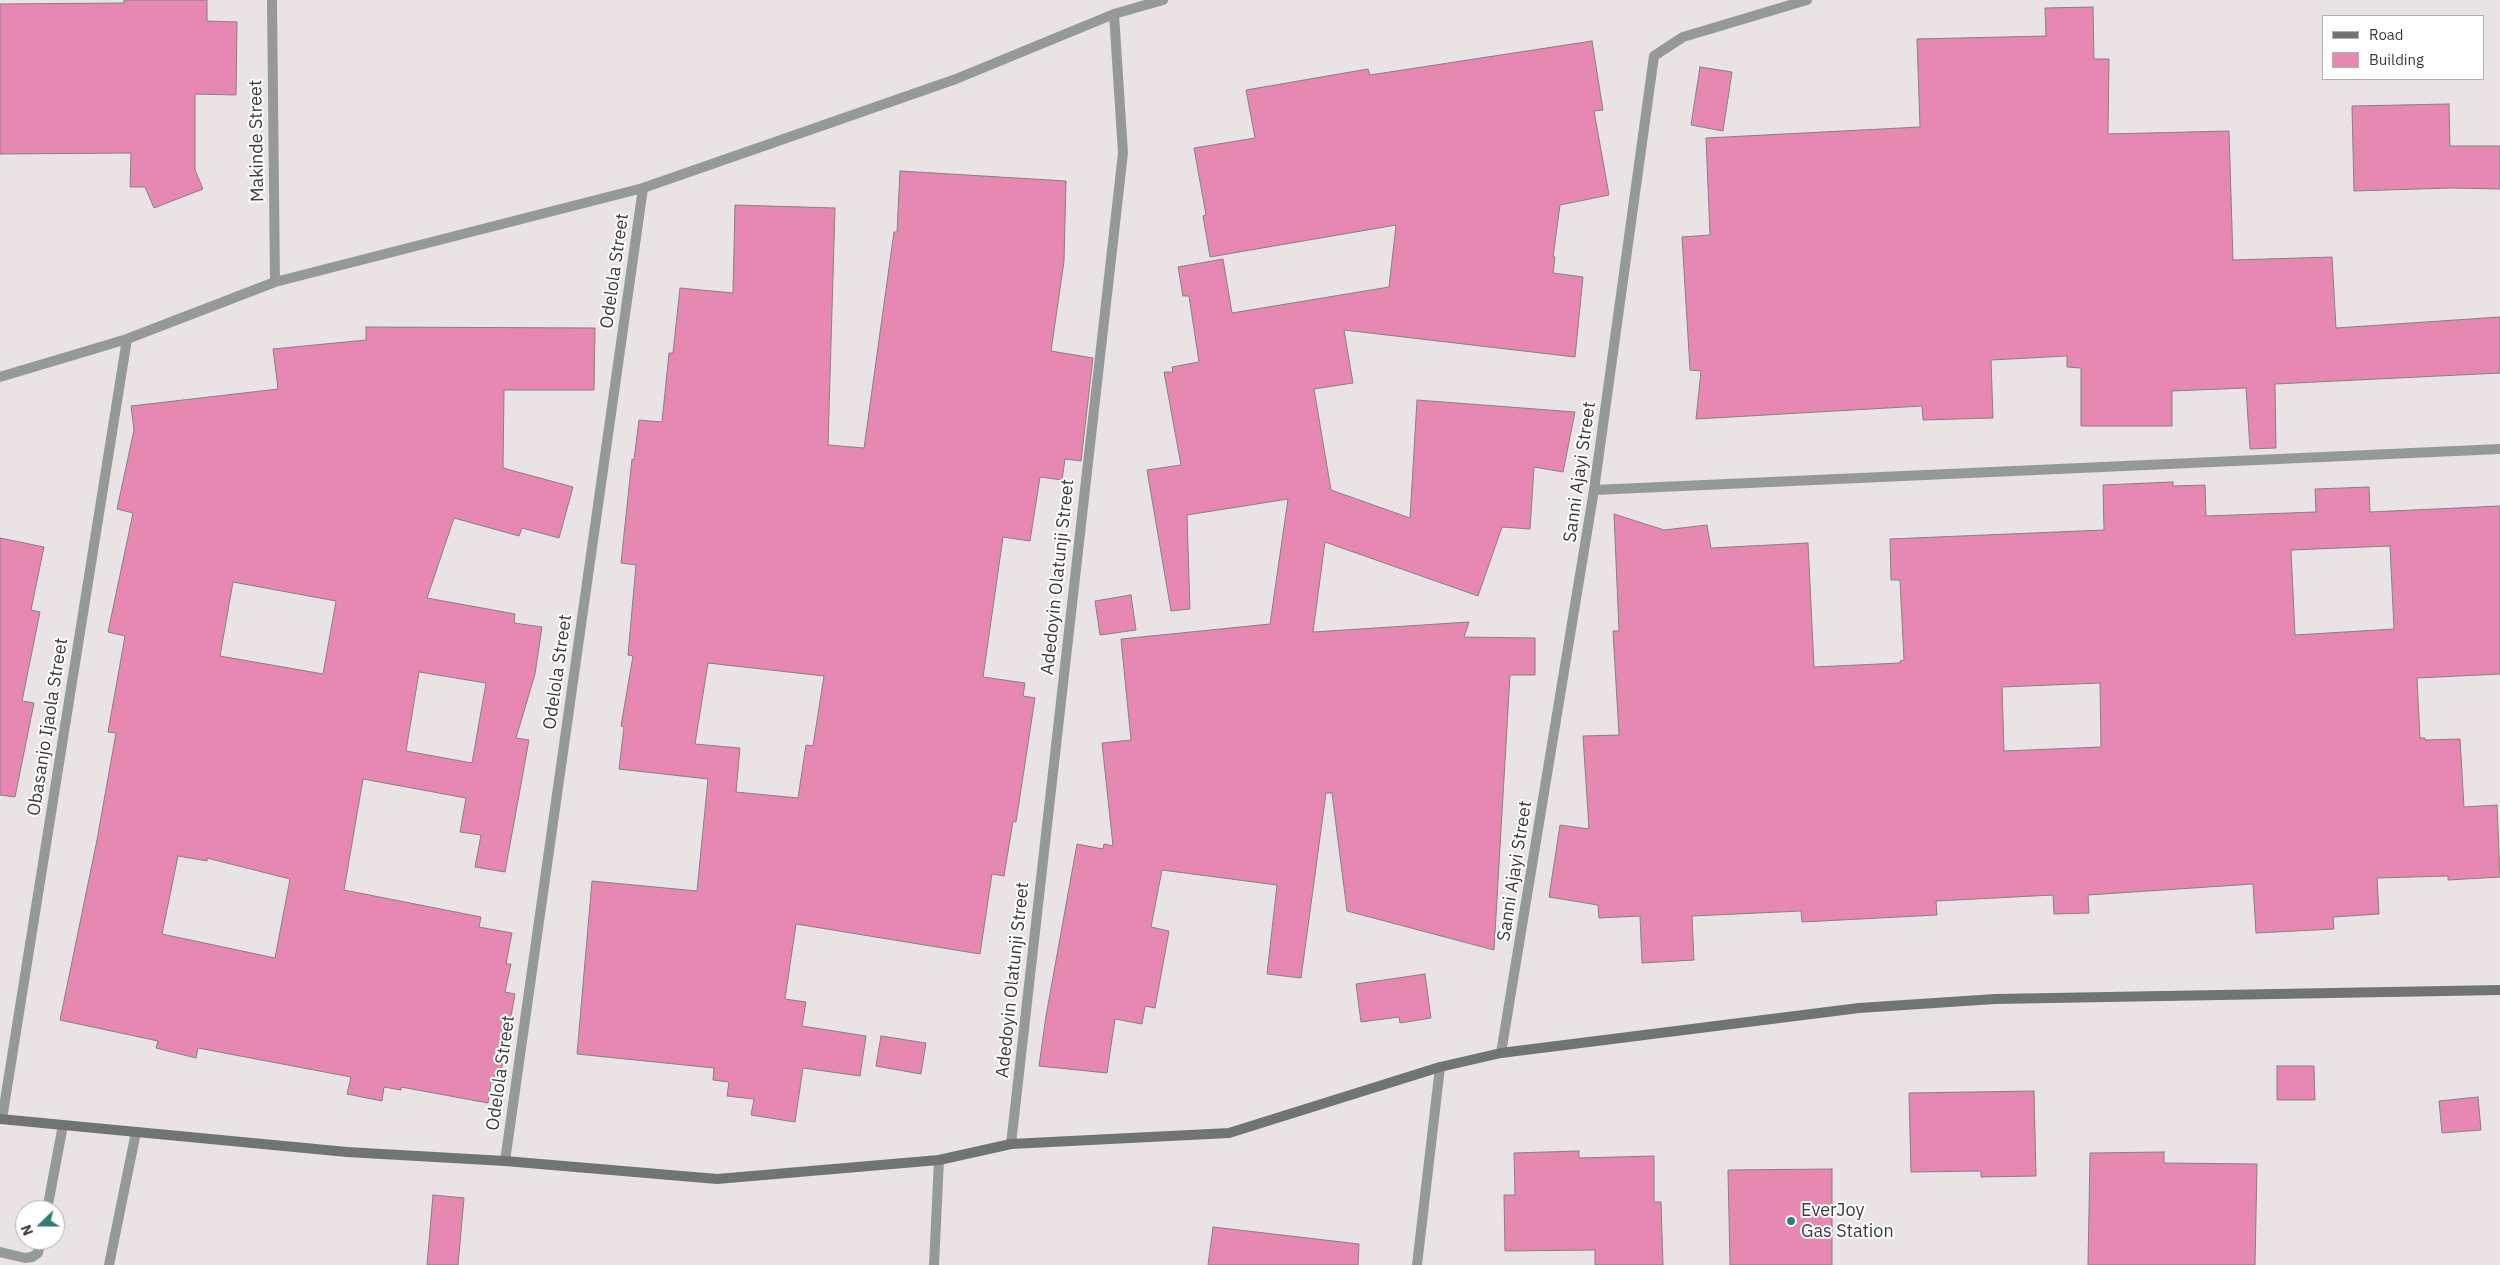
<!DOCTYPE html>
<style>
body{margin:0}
#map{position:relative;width:2500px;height:1265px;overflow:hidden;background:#eae3e5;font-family:"IBM Plex Sans",sans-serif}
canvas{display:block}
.legend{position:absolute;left:2322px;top:15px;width:162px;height:65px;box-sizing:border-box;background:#fff;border:1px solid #b1b0b1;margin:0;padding:6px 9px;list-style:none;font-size:15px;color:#3d3a3b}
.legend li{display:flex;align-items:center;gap:10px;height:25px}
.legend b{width:25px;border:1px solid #b1b0b1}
.north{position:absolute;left:15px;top:1200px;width:50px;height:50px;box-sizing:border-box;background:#fff;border:1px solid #b1b0b1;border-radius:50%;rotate:248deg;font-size:14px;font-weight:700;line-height:20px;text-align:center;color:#3d3a3b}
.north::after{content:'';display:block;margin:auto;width:18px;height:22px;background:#337b77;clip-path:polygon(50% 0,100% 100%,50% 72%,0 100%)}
</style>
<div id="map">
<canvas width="2500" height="1265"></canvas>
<ul class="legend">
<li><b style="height:6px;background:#707574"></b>Road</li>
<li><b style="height:14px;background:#e688b1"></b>Building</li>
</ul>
<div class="north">N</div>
</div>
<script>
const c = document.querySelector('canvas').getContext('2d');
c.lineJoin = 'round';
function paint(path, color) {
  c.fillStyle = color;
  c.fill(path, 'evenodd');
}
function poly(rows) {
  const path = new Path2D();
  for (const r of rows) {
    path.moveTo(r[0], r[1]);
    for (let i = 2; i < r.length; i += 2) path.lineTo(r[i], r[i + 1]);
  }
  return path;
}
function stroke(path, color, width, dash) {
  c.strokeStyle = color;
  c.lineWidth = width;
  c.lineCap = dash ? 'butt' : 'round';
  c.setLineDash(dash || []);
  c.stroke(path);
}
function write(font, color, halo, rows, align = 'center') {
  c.font = font + ' "IBM Plex Sans",sans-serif';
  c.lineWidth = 4;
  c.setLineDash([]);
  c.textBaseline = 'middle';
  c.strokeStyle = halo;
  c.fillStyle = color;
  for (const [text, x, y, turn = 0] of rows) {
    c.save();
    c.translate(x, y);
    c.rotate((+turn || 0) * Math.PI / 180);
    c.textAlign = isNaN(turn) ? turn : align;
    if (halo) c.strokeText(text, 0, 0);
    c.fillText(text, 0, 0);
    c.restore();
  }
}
const building = poly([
 [124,0,207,0,207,21,237,22,236,95,195,94,195,170,203,189,154,208,145,187,130,187,131,153,0,154,0,4,124,3,124,0],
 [2093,7,2094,59,2109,59,2108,134,2229,131,2233,260,2332,257,2336,328,2500,317,2500,373,2275,384,2276,448,2250,449,2246,388,2172,391,2172,426,2081,426,2081,368,2067,367,2067,356,1991,360,1993,418,1923,420,1922,406,1696,419,1701,371,1690,370,1682,237,1710,235,1706,138,1920,127,1917,39,2046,36,2045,8,2093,7],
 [1592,41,1603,110,1594,111,1609,195,1560,205,1553,257,1555,257,1553,273,1583,277,1575,357,1344,330,1353,383,1314,389,1331,490,1410,518,1417,400,1575,412,1563,472,1534,467,1530,529,1502,527,1478,596,1325,542,1313,632,1469,622,1464,637,1535,638,1535,675,1510,675,1494,950,1347,911,1332,793,1326,793,1301,978,1267,974,1277,885,1162,870,1151,927,1169,931,1155,1008,1145,1006,1142,1024,1115,1019,1107,1073,1039,1066,1046,1016,1077,844,1103,849,1104,844,1113,846,1102,743,1131,740,1121,639,1270,624,1288,499,1187,515,1190,609,1171,611,1147,470,1181,465,1164,372,1173,372,1172,367,1199,362,1189,296,1183,296,1178,267,1223,259,1232,313,1389,287,1396,225,1210,257,1203,216,1206,215,1194,148,1255,138,1246,90,1368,69,1370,75,1592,41],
 [1700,67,1732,72,1723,131,1691,125,1700,67],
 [2449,104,2450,146,2500,146,2500,189,2451,188,2354,191,2352,106,2449,104],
 [900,171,1066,181,1064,261,1051,351,1093,358,1081,461,1065,459,1062,480,1040,477,1030,541,1003,537,983,677,1025,683,1023,696,1035,698,1016,822,1013,821,1004,876,992,874,980,954,796,924,785,999,806,1002,802,1026,866,1036,860,1076,803,1068,795,1122,751,1115,754,1099,727,1096,729,1082,713,1080,714,1068,577,1054,592,881,697,891,708,779,619,769,624,727,621,726,633,656,628,655,636,565,621,563,632,459,634,460,639,420,662,422,669,353,673,353,680,288,733,293,735,205,835,208,828,445,864,448,894,232,897,232,900,171],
 [708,663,824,676,813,746,806,745,798,798,736,792,740,748,695,744,708,663],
 [366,327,595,328,594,390,504,390,503,468,573,487,559,538,522,528,519,536,454,518,427,598,515,614,514,623,542,627,535,674,516,738,529,740,505,872,475,867,481,835,460,832,466,798,363,779,344,890,481,917,479,927,512,933,506,964,511,964,505,992,515,994,499,1083,491,1082,488,1103,401,1087,401,1090,384,1087,382,1101,347,1094,351,1077,198,1048,196,1058,156,1048,158,1041,60,1020,97,840,116,733,108,732,125,636,108,632,133,513,117,509,134,430,131,406,278,389,273,349,366,340,366,327],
 [233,582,336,601,323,674,220,656,233,582],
 [419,672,486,683,472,763,406,751,419,672],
 [178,856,207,861,207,858,290,879,275,958,162,934,178,856],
 [2173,482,2173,486,2205,485,2206,516,2316,512,2315,489,2369,487,2370,512,2500,506,2500,674,2417,678,2420,738,2425,738,2425,740,2460,739,2464,807,2497,805,2500,877,2448,880,2448,876,2377,878,2379,914,2333,917,2334,929,2256,933,2253,884,2088,895,2089,913,2054,914,2053,895,1936,901,1937,915,1802,922,1801,911,1692,916,1694,960,1642,963,1640,916,1599,918,1598,905,1549,897,1560,825,1589,829,1583,736,1619,735,1613,631,1619,631,1614,514,1664,530,1707,525,1711,548,1808,543,1814,667,1900,663,1900,661,1904,660,1900,580,1891,580,1890,539,2104,530,2103,485,2173,482],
 [2390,546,2394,629,2295,635,2291,550,2390,546],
 [2100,683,2101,747,2004,751,2002,687,2100,683],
 [0,538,44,547,31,610,40,612,22,701,34,703,15,797,0,795,0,538],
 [1131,595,1136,630,1100,635,1095,601,1131,595],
 [1425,974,1431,1018,1400,1023,1399,1017,1361,1022,1356,984,1425,974],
 [881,1036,926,1043,921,1074,876,1066,881,1036],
 [2277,1066,2314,1066,2315,1100,2277,1100,2277,1066],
 [2034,1091,2036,1176,1981,1177,1981,1171,1911,1172,1909,1093,2034,1091],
 [2478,1097,2481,1130,2442,1133,2439,1101,2478,1097],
 [1579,1151,1579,1158,1654,1156,1654,1202,1661,1202,1663,1265,1595,1265,1595,1250,1505,1251,1504,1195,1515,1195,1514,1153,1579,1151],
 [2164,1152,2164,1163,2257,1164,2255,1265,2088,1265,2090,1153,2164,1152],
 [1832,1169,1832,1265,1730,1265,1728,1170,1832,1169],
 [433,1195,464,1198,458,1265,427,1265,433,1195],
 [1213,1227,1359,1244,1358,1265,1208,1265,1213,1227]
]);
paint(building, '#e688b1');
stroke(building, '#878083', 1);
stroke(poly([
 [47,1210,63,1125],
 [0,1252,25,1258,32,1257,38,1253,41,1240]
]), '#969999', 10);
stroke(poly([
 [272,0,275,282],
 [0,377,127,339,275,282,643,188,956,79,1114,14,1163,0],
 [1594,490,2500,449],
 [1501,1053,1594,490,1654,56,1683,37,1807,0],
 [2,1119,127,339],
 [1011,1144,1123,153,1114,14],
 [505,1161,643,188],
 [109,1265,136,1132],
 [934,1265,939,1160],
 [1417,1265,1440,1067]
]), '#969999', 10);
stroke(poly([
 [0,1119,347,1152,505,1161,717,1179,939,1160,1011,1144,1229,1133,1440,1067,1501,1053,1859,1008,1995,999,2500,990]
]), '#707574', 10);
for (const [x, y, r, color] of [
 [1791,1221,5,"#337b77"]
]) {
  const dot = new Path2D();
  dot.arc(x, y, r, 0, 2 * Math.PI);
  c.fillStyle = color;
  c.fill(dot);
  stroke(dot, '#fff', 2);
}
write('18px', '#3d3a3b', '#fff', [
 ["Makinde Street",257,141,-91],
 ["Odelola Street",615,271,-82],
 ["Sanni Ajayi Street",1580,472,-82],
 ["Adedoyin Olatunji Street",1058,577,-84],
 ["Odelola Street",558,672,-82],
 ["Obasanjo Ijaola Street",48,727,-81],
 ["Sanni Ajayi Street",1515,871,-81],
 ["Adedoyin Olatunji Street",1013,980,-84],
 ["Odelola Street",501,1073,-82]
]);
write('18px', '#3d3a3b', '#fff', [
 ["EverJoy",1801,1211],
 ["Gas Station",1801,1232]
], 'left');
</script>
